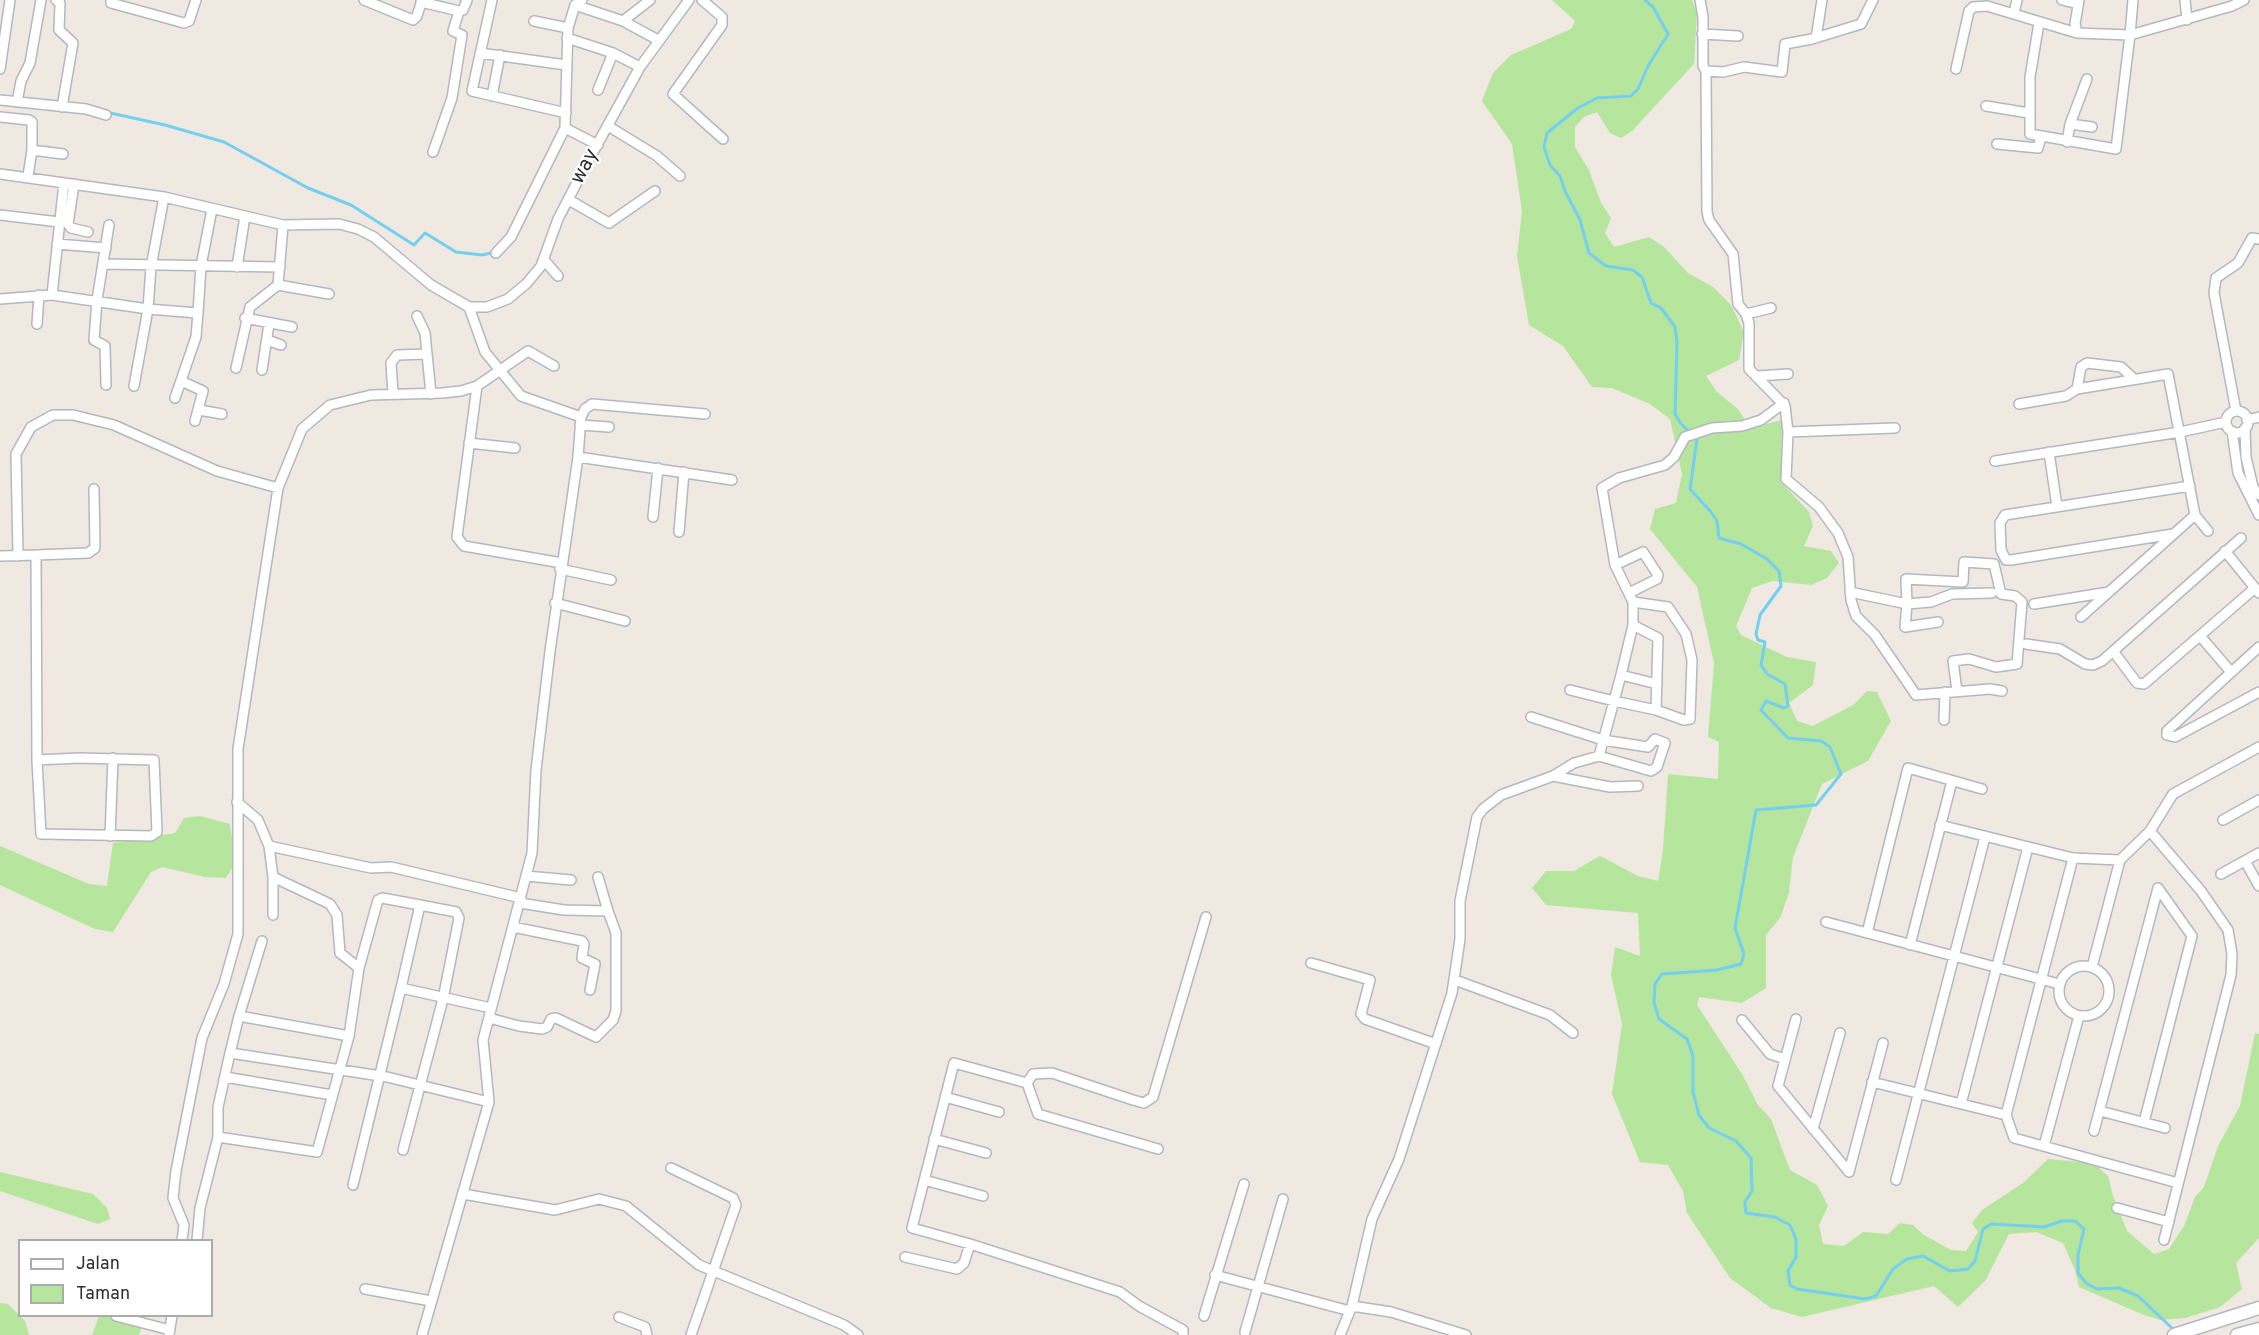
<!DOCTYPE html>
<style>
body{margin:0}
#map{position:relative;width:2259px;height:1335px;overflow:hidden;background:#efe9e1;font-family:Overpass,sans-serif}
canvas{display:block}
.legend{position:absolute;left:18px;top:1239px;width:195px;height:78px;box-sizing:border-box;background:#fff;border:2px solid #ababab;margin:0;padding:8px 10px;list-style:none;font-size:18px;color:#2e2e2e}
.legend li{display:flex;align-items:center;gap:12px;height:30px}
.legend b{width:30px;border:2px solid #ababab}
</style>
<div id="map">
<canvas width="2259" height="1335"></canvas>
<ul class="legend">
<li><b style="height:8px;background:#fff"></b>Jalan</li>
<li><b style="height:16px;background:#b6e59e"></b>Taman</li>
</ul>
</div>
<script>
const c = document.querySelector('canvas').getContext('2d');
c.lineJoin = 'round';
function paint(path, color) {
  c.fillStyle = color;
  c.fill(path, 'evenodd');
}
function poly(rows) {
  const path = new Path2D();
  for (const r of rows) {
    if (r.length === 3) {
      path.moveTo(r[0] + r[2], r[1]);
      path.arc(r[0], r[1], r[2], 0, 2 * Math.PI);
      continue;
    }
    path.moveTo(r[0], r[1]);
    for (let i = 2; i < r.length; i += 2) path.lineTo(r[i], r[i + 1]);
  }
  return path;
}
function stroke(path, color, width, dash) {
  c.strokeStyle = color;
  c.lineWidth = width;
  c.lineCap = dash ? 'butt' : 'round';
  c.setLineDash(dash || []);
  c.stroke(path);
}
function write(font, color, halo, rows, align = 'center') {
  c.font = font + ' Overpass,sans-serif';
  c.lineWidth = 4.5;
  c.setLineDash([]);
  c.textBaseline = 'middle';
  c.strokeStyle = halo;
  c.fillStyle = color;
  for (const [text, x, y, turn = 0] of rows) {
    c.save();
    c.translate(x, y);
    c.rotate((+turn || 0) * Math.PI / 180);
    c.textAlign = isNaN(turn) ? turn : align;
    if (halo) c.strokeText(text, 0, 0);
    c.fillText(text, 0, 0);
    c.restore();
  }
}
paint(poly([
 [1552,0,1692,0,1697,13,1694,64,1632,131,1621,138,1610,133,1597,112,1584,117,1575,127,1575,147,1589,170,1601,203,1611,218,1605,233,1614,247,1649,237,1664,247,1688,273,1713,287,1731,305,1744,332,1739,360,1706,376,1717,392,1738,409,1750,428,1782,420,1781,482,1809,512,1813,526,1804,546,1831,551,1839,563,1827,578,1811,585,1773,581,1752,588,1736,626,1741,635,1787,657,1816,662,1813,685,1789,703,1797,721,1813,726,1853,705,1867,691,1877,692,1891,721,1868,761,1822,784,1793,857,1789,893,1780,918,1766,935,1766,988,1742,1003,1699,997,1697,1005,1742,1074,1758,1105,1771,1119,1790,1170,1817,1185,1828,1206,1819,1225,1823,1244,1844,1246,1863,1232,1888,1234,1900,1223,1913,1225,1924,1235,1951,1250,1966,1251,1978,1232,1972,1223,1982,1210,2023,1183,2048,1159,2093,1163,2108,1176,2113,1196,2127,1231,2154,1254,2169,1249,2184,1226,2195,1197,2204,1187,2218,1146,2240,1106,2255,1033,2259,1034,2259,1238,2236,1263,2242,1289,2220,1307,2185,1318,2160,1320,2144,1315,2079,1287,2075,1270,2063,1243,2036,1232,2009,1234,1985,1281,1958,1307,1934,1286,1802,1317,1771,1308,1730,1278,1687,1213,1683,1191,1668,1165,1640,1162,1612,1094,1622,1024,1611,975,1615,947,1640,956,1638,913,1546,905,1532,888,1546,871,1574,871,1600,856,1638,876,1658,881,1663,850,1668,774,1718,779,1719,742,1708,737,1714,663,1697,587,1650,529,1655,509,1676,503,1682,474,1670,419,1650,404,1612,388,1592,387,1563,346,1529,325,1517,256,1522,211,1512,144,1482,101,1493,73,1511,55,1571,29,1575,21],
 [200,816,230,824,235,863,226,878,205,877,162,867,151,872,113,932,95,929,0,885,0,846,89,884,107,886,113,843,175,833,184,818],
 [0,1172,93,1194,107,1208,110,1219,98,1224,0,1191],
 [0,1303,8,1304,25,1321,29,1335,0,1335],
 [99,1316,146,1316,139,1335,92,1335]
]), '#b6e59e');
stroke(poly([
 [1645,0,1653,7,1668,34,1648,66,1638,89,1631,96,1597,98,1578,108,1547,133,1544,147,1550,165,1560,176,1565,191,1580,220,1589,253,1606,266,1633,270,1642,277,1651,303,1661,308,1675,327,1677,343,1675,414,1681,424,1697,439,1690,489,1711,512,1717,521,1719,538,1741,544,1767,559,1779,571,1781,586,1760,615,1756,634,1758,640,1765,642,1761,665,1767,674,1785,684,1788,706,1784,708,1766,701,1761,710,1788,738,1821,741,1830,747,1841,774,1816,805,1756,810,1735,928,1744,954,1741,964,1717,970,1662,974,1655,984,1654,1003,1659,1019,1687,1039,1693,1056,1693,1092,1699,1115,1709,1128,1736,1141,1751,1158,1752,1191,1745,1202,1746,1213,1775,1217,1790,1225,1796,1239,1796,1257,1788,1271,1790,1285,1797,1289,1865,1299,1876,1296,1893,1269,1907,1259,1923,1256,1950,1271,1968,1269,1975,1261,1983,1229,1991,1224,2044,1227,2062,1221,2075,1221,2084,1229,2078,1255,2078,1273,2086,1283,2097,1289,2119,1288,2138,1296,2174,1330],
 [106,112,165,125,224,142,308,188,351,205,414,245,425,233,456,252,482,255,495,252]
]), '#75cff0', 3);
const street = poly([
 [56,0,60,3,59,30,73,43,62,107],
 [111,0,111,3,184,23,189,21,196,0],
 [364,0,413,20,417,16,422,0],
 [492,0,472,91,566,113],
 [702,0,722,17,722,25,673,94,723,139],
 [1700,0,1703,17,1703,66,1706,71,1707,212,1709,220,1733,254,1738,304,1746,314,1749,323,1749,369,1785,406,1788,432,1786,479,1819,507,1838,533,1848,557,1851,600,1856,616,1875,635,1916,695,1990,689,2002,691],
 [2062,0,2078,4],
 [2133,0,2130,35,2232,6,2244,0],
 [2185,0,2187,20],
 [421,2,459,11,463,10,467,0],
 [575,5,623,21,658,40],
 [2014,13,2017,0],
 [534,21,568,28],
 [623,21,650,0],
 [2077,33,2075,24,2079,0],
 [1702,34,1738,36],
 [567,38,613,53,640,67],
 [1816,38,1822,0],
 [480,53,566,65],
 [0,69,10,0],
 [1956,69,1969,11,1973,7,1987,6,2077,33,2130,35,2116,149,2030,134,2030,77,2039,23],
 [1706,71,1723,72,1744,67,1782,72,1785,44,1812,39,1861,24,1873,0],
 [598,90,613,53],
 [492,96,500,55],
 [0,100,86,109,106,115],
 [17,102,21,81,30,63,41,0],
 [1986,106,2029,113],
 [0,117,29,120,32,122,32,150,28,176],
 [2070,124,2092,127],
 [608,126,657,156,680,176],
 [565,128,598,145],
 [2067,142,2070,124,2087,79],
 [1997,144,2038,148,2041,137],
 [32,150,63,154],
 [433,152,452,98,462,35,453,31,459,11],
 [0,174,164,197,283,225,339,224,358,229,374,237,431,285,469,307,485,352,521,396,581,417,578,457,550,651,536,770,532,853,483,1040,489,1102,422,1335],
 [74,184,68,224,71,228,88,232],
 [569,200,609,223,655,191],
 [0,215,59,222],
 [57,244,106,248],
 [496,253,511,237,565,128,568,28,575,5,582,0],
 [544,260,558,276],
 [103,264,280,267],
 [237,267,245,216],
 [278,285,329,294],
 [52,295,64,183],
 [0,299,52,295,148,309,151,267,164,197],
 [469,307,487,307,508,299,527,283,541,266,558,219,587,163,640,67,689,0],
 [198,313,201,266,212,209],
 [1746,314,1771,308],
 [417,316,425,333,427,354],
 [245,318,292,327],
 [37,324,39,295],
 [267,340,281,345],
 [554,366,528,351,477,386,457,537,464,546,562,563],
 [236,368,250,307,278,285,283,225],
 [262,370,269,324],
 [1757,376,1788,374],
 [181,381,203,391,195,421],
 [106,385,105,346,94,340,97,300,109,225],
 [134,386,148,309,198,313,196,337,175,398],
 [2077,389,2081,367,2087,363,2121,367,2134,379],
 [393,394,391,363,397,355,427,354,431,394],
 [2019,404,2066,396,2077,389,2168,374,2195,515,2208,531],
 [199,410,222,414],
 [2236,411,2214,293,2216,278,2238,263,2252,238,2259,239],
 [2237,422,11],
 [581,417,585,409,592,404,705,414],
 [2247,420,2259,417],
 [580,425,609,427],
 [2245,428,2246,457,2253,487,2259,495],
 [2232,431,2238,473,2259,515],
 [1788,432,1895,428],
 [469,443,515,448],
 [2049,452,2057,507],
 [578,457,732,480],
 [1995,461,2180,432,2226,422],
 [653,517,658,468],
 [679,532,684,472],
 [2173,534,2011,560,2006,560,2001,550,2000,523,2005,515,2190,486],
 [2225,551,2259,593],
 [36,555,88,553,95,548,94,489],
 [0,556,36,555,37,760,41,834,151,836,157,832,154,760,79,758,37,760],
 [18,556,16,454,31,427,53,415,73,415,114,425,217,471,278,488],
 [1615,565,1643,552,1658,575,1657,579,1631,592],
 [560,569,611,580],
 [1850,592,1907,604,1905,627,1938,622],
 [1633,602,1668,607,1686,634,1692,660,1690,719,1684,720,1656,710],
 [555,603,625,621],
 [2034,604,2109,592],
 [2081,617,2195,515],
 [1633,625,1633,602,1615,565,1602,488,1619,478,1665,465,1674,457,1685,437,1712,428,1742,426,1761,420,1784,403],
 [2201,637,2231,672],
 [2026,644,2060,649,2085,664,2093,665,2102,661,2241,538],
 [2259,647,2167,731,2167,735,2175,737,2259,692],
 [2113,651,2137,683,2144,684,2255,588],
 [1621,675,1657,684],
 [1570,690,1614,701,1656,710,1658,638,1633,625,1621,675,1614,701,1599,756],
 [1957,691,1953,661,1969,659,1996,667,2017,664,2022,602,2015,596,2001,594,1994,564,1964,562,1963,582,1906,579,1907,604,1931,602,1952,594,1992,593],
 [1531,717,1603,740,1648,747,1655,739,1665,743,1657,767,1651,771,1599,756,1574,763,1553,776],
 [1944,720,1945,692],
 [237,802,258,820,269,846,273,877,273,915],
 [2223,820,2259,800],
 [1940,825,2073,858,2120,860,2150,831],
 [110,836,113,758],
 [269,846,371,868,391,867,521,898],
 [2245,861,2259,886],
 [2221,874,2259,853],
 [526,876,571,880],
 [273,877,330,904,337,915,340,953,359,968],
 [598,877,608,911],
 [1826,922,2059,984],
 [513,927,582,941,584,944,582,958,595,964,590,990],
 [1867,933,1908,768,1982,789],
 [1910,945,1952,781],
 [1311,963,1370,980,1361,1014,1365,1019,1436,1044],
 [2084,991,25],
 [2092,967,2120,860],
 [1455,980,1550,1015,1573,1033],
 [239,1016,262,941],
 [489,1018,519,1026,542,1029,547,1027,551,1019,556,1018,596,1037,613,1020,616,1011,616,933,608,911,564,910,520,903],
 [1796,1019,1778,1086,1849,1172,1883,1043],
 [1742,1020,1770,1054,1785,1059],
 [230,1053,239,1016,349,1036],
 [225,1077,332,1095],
 [1872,1082,2006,1115,2014,1138,2178,1183],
 [1027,1083,1033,1074,1052,1073,1133,1100,1144,1103,1153,1097,1206,917],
 [945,1097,999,1112],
 [1961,1104,2028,847],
 [2100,1111,2165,1128],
 [2006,1115,2073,858],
 [1813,1129,1840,1033],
 [2094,1131,2158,888,2192,936,2144,1122],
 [218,1137,317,1152,349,1036,359,968,378,900,382,898,420,905,401,988],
 [934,1139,986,1153],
 [2044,1146,2079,1016],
 [403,1150,443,999,459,918,456,912,420,905],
 [671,1168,733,1198,736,1205,691,1335],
 [924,1180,983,1196],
 [1896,1180,1985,837],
 [353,1185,401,988,491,1008],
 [463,1194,555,1210,599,1199,626,1206,699,1265,844,1325,858,1335],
 [2117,1208,2169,1222],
 [182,1240,184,1225,173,1198,176,1171,202,1038,224,984,238,934,238,749,278,488,302,429,330,405,371,395,442,393,461,391,477,386],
 [197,1240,200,1208,218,1137,218,1107,230,1053,387,1077,489,1102],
 [2164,1240,2231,975,2232,954,2228,930,2201,891,2150,831,2173,794,2259,747],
 [970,1244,912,1228,954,1063,1027,1083,1038,1114,1158,1149],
 [905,1257,957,1269,964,1263,970,1244,1120,1292,1139,1306,1183,1330,1183,1335],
 [1215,1275,1350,1311],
 [365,1289,431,1301],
 [1352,1306,1372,1219,1399,1159,1452,993,1460,939,1460,901,1477,817,1483,809,1501,795,1553,776,1610,787,1638,786],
 [116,1316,170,1330],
 [1204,1316,1244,1184],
 [619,1317,645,1327,647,1335],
 [1245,1332,1283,1199],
 [169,1334,172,1316],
 [1340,1335,1352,1306,1391,1312,1466,1335]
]);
const secondary = poly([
 [2174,1335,2259,1308],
 [2237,1335,2259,1329]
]);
stroke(street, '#b4b7c1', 12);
stroke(secondary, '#b4b7c1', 15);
stroke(street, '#fff', 9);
stroke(secondary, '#fff', 12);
write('21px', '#2e2e2e', '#fff', [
 ["way",586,167,-62]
]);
</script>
